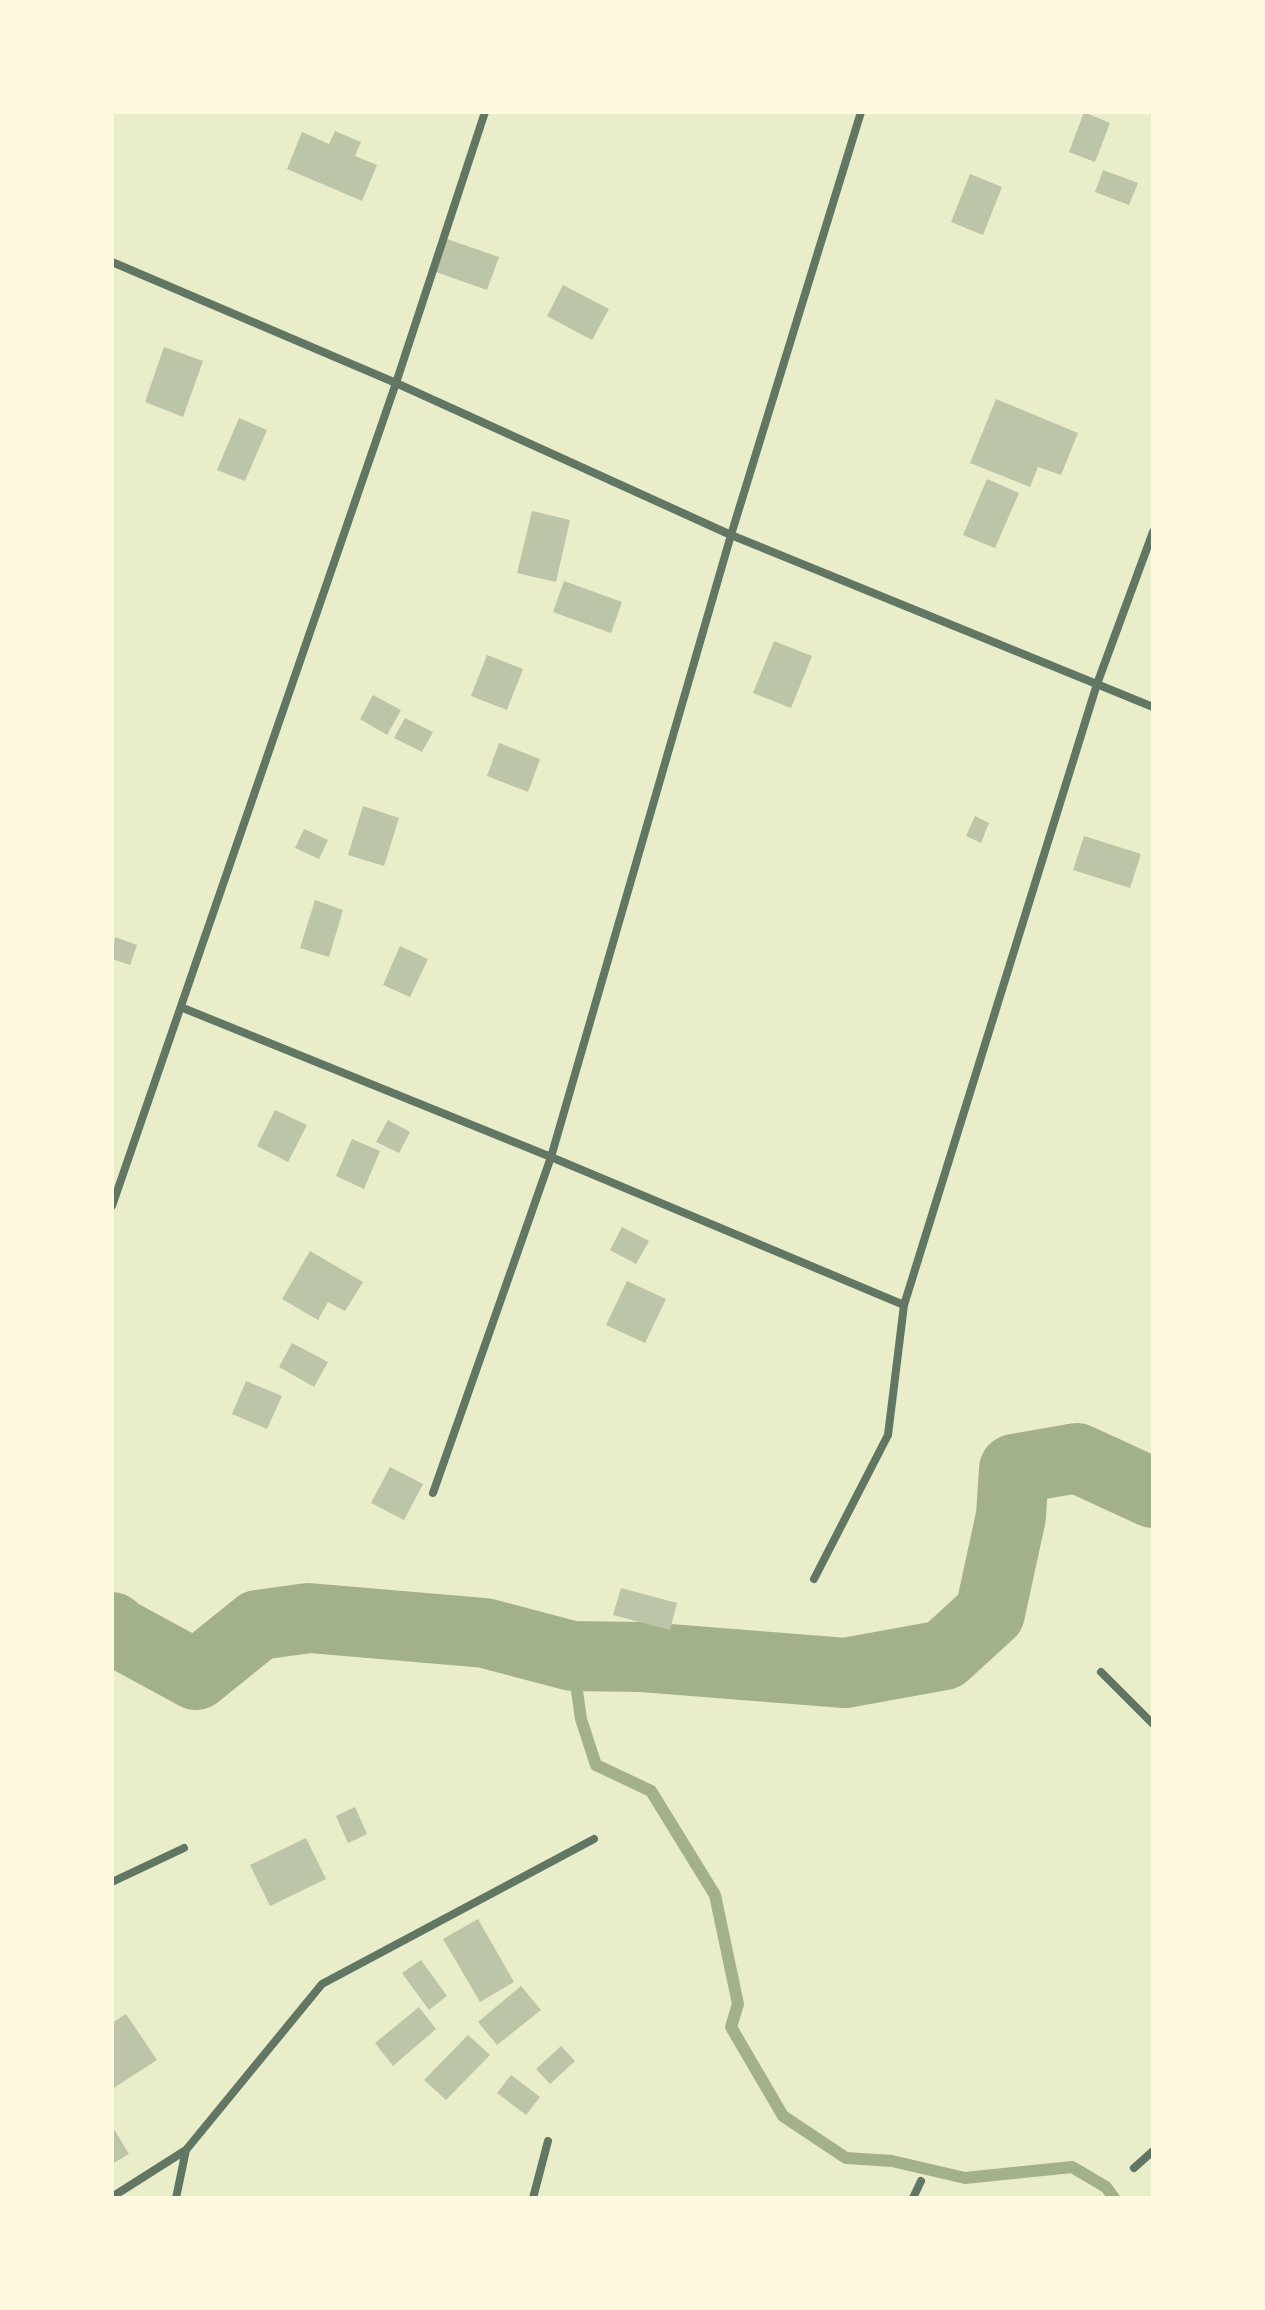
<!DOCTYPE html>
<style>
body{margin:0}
#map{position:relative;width:1265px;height:2310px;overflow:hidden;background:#e9edc9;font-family:Commissioner,sans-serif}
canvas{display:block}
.frame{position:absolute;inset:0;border:114px solid #fefae0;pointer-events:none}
</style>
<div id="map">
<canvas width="1265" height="2310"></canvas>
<div class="frame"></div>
</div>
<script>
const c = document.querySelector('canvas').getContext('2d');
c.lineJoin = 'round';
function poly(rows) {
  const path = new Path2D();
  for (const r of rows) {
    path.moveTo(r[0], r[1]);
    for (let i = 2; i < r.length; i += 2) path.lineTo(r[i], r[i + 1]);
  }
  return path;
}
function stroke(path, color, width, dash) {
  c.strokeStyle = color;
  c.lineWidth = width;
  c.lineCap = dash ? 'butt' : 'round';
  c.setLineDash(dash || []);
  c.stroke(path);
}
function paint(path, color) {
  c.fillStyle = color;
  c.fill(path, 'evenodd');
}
stroke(poly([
 [572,1656,581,1719,596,1765,651,1791,715,1895,738,2004,731,2027,783,2116,846,2158,892,2161,965,2178,1072,2167,1106,2187,1114,2198]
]), '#a3b18a', 12);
stroke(poly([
 [112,1627,117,1632,196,1675,258,1625,309,1618,485,1633,572,1656,643,1657,845,1673,944,1655,990,1613,1011,1516,1014,1469,1077,1458,1153,1493]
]), '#a3b18a', 70);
paint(poly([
 [1084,112,1110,123,1095,162,1069,152],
 [335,131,361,142,355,156,377,165,362,201,287,169,302,132,329,144],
 [1103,170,1138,183,1129,205,1095,192],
 [970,174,1002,187,983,235,951,222],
 [447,239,499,257,487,290,436,272],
 [563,285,609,309,592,340,547,316],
 [164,347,203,361,183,417,145,402],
 [996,399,1078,433,1061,475,1038,467,1030,487,970,463],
 [239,418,267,430,245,481,217,470],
 [987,479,1019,493,995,548,963,535],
 [532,511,570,520,556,582,517,573],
 [564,581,622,602,611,633,553,612],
 [774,641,812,656,791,708,753,693],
 [487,655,523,669,507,710,471,696],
 [373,695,401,710,387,735,360,719],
 [405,718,433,732,422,752,394,738],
 [499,743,540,759,528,792,487,776],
 [363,806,399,818,384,866,348,855],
 [975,816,989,823,981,843,966,836],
 [304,829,328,840,319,859,295,848],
 [1084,836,1141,854,1130,888,1073,870],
 [315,900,343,910,329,957,300,948],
 [115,937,137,945,130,965,112,959],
 [400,946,428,959,410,997,383,985],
 [275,1110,307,1125,288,1162,257,1146],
 [388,1120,410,1132,399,1153,376,1142],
 [352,1139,380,1151,364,1189,336,1176],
 [622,1227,649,1241,636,1264,610,1250],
 [310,1251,363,1282,345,1311,328,1302,318,1320,282,1299],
 [627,1281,666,1299,645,1343,606,1325],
 [292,1343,328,1362,314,1387,279,1367],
 [246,1381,282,1396,267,1429,232,1414],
 [390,1467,423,1484,404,1520,371,1503],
 [621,1588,677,1603,670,1630,613,1615],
 [355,1807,367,1834,348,1843,336,1816],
 [306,1838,326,1879,270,1906,250,1865],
 [478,1919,514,1982,480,2002,443,1939],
 [421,1960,447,1996,429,2010,402,1973],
 [521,1986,541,2010,497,2045,478,2022],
 [419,2007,436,2029,393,2066,375,2043],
 [126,2014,157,2060,112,2089,112,2023],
 [468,2035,490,2055,446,2100,424,2080],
 [561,2046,575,2061,550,2084,536,2069],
 [511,2075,540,2097,526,2115,497,2093],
 [112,2126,129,2154,112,2164]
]), '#bcc5a7');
stroke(poly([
 [112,262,396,383,731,535,1153,707],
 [183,1008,551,1157,904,1305],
 [112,1206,396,383,485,112],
 [433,1493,551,1157,731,535,861,112],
 [814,1579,888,1435,904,1305,1097,684,1153,532],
 [1101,1672,1153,1724],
 [112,1882,184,1848],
 [1134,2168,1153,2151],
 [112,2197,186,2150],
 [176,2198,186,2150,322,1984,594,1839],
 [533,2198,548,2141],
 [913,2198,921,2181]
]), '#617663', 8);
</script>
